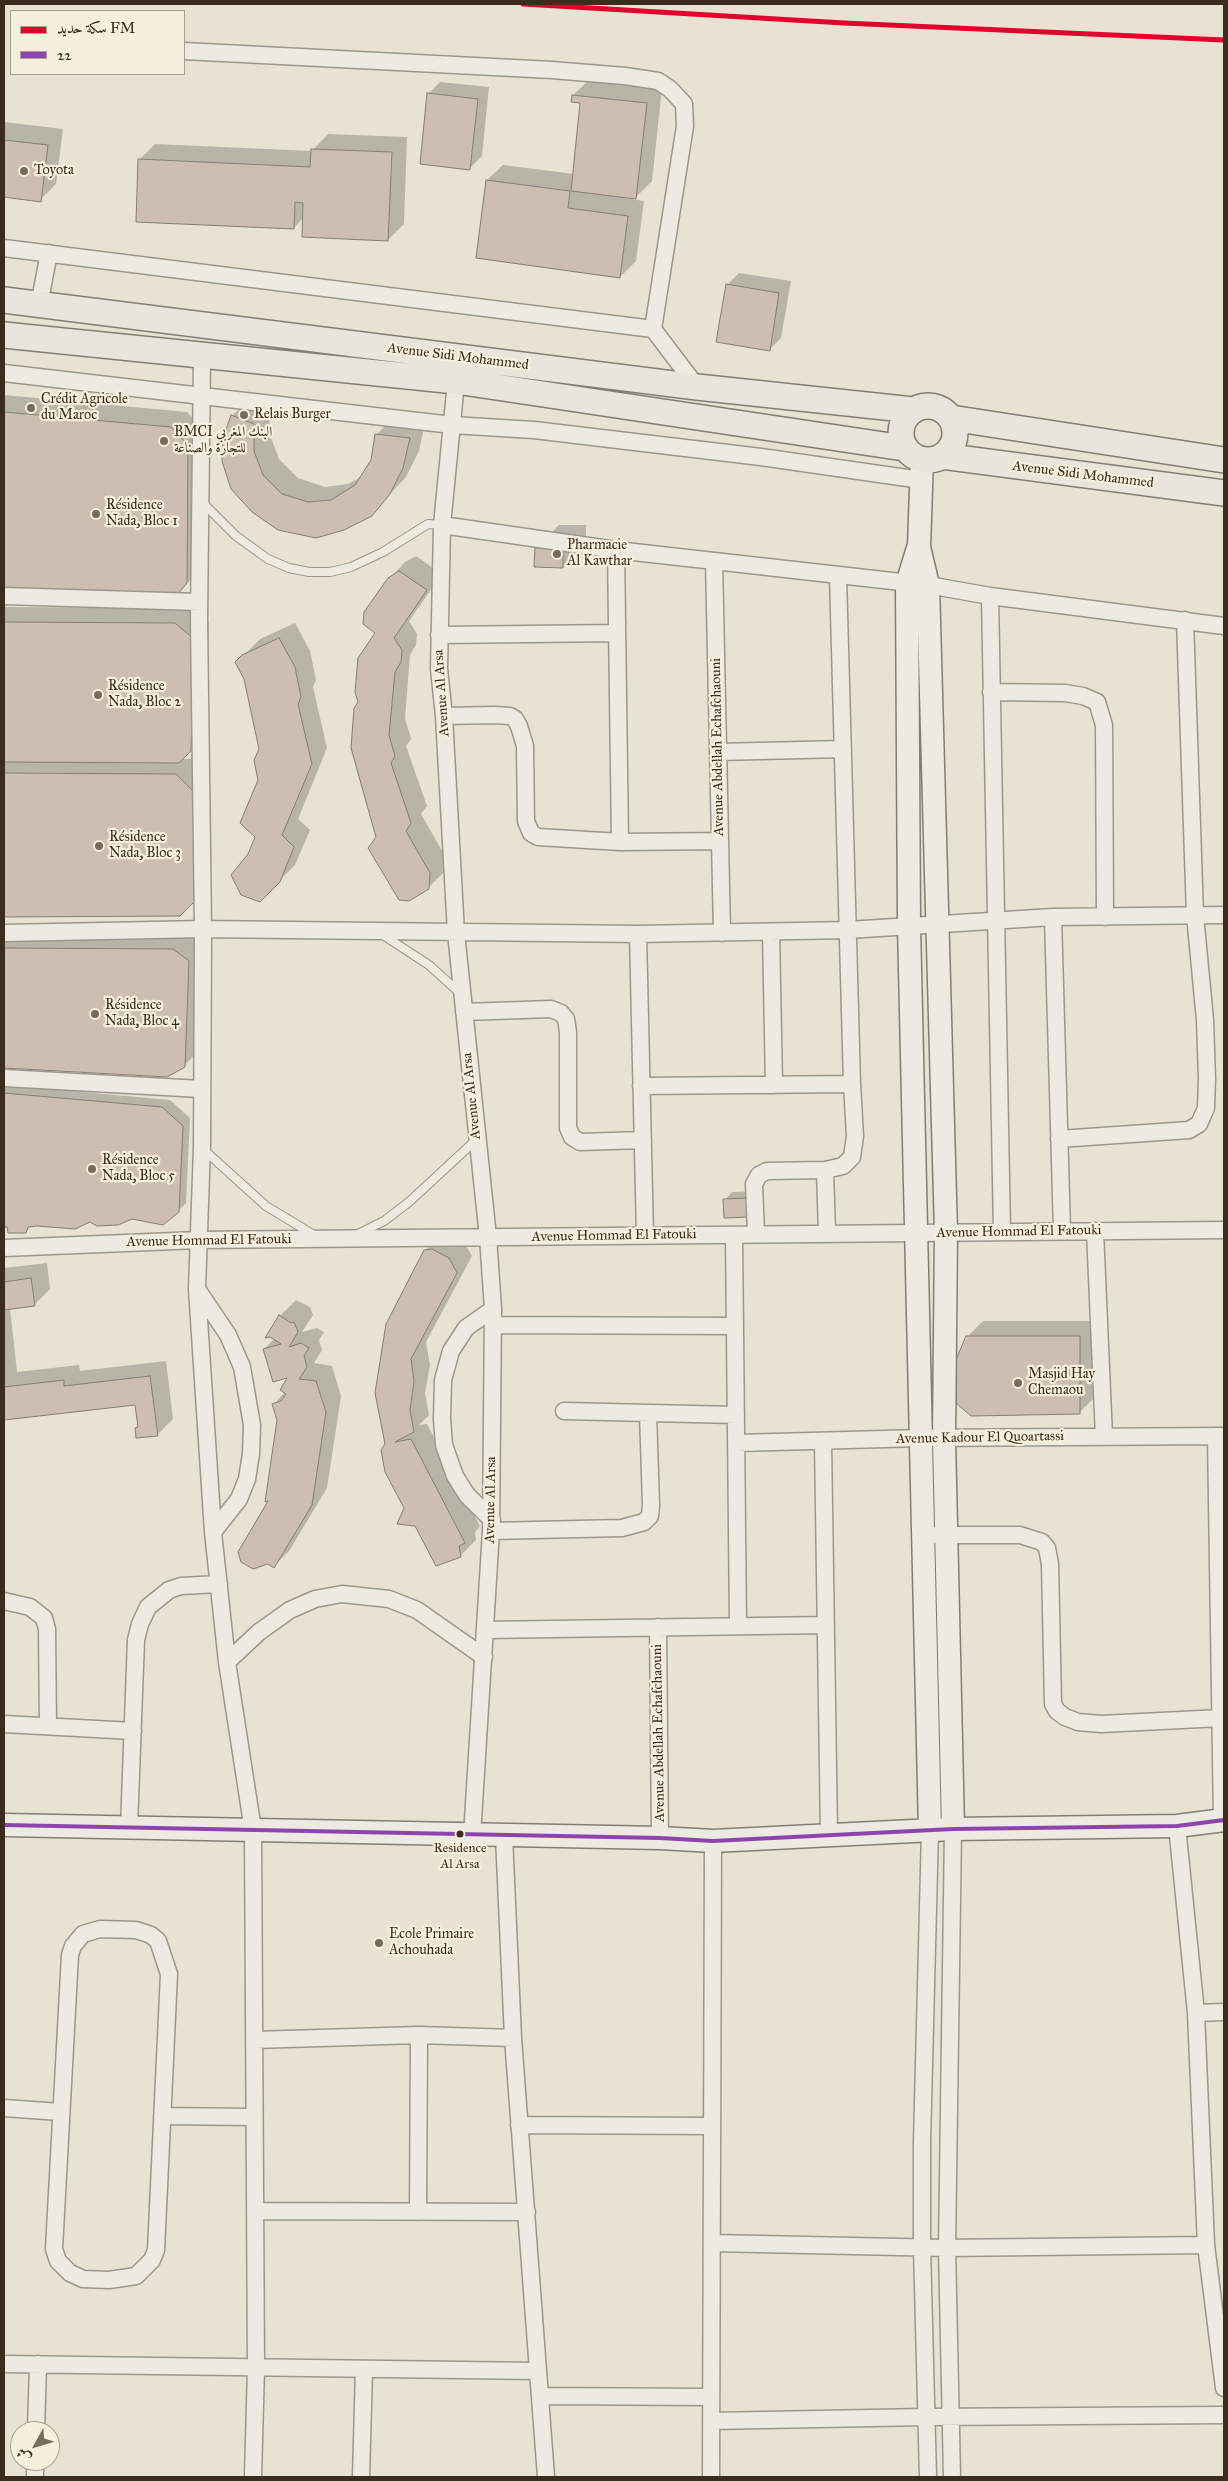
<!DOCTYPE html>
<meta charset="utf-8">
<style>
body{margin:0}
#map{position:relative;width:1228px;height:2481px;overflow:hidden;background:#e7e2d1;font-family:"IM FELL Great Primer",Amiri,serif}
canvas{display:block}
.frame{position:absolute;inset:0;border:5px solid #3b2c1d;pointer-events:none}
.legend{position:absolute;left:10px;top:10px;width:175px;height:65px;box-sizing:border-box;background:#f5efdc;border:1px solid #aba190;margin:0;padding:6px 9px;list-style:none;font-size:15px;color:#3b2c1d}
.legend li{display:flex;align-items:center;gap:10px;height:25px}
.legend b{width:25px;border:1px solid #aba190}
.north{position:absolute;left:10px;top:2421px;width:50px;height:50px;box-sizing:border-box;background:#f5efdc;border:1px solid #aba190;border-radius:50%;rotate:231deg;font-size:14px;font-weight:700;line-height:20px;text-align:center;color:#3b2c1d}
.north::after{content:'';display:block;margin:auto;width:18px;height:22px;background:#776c5c;clip-path:polygon(50% 0,100% 100%,50% 72%,0 100%)}
</style>
<div id="map">
<canvas width="1228" height="2481"></canvas>
<div class="frame"></div>
<ul class="legend">
<li><b style="height:6px;background:#e4002b"></b>سكة حديد FM</li>
<li><b style="height:6px;background:#8e44ad"></b>22</li>
</ul>
<div class="north">ش</div>
</div>
<script>
const c = document.querySelector('canvas').getContext('2d');
c.lineJoin = 'round';
function paint(path, color) {
  c.fillStyle = color;
  c.fill(path, 'evenodd');
}
function poly(rows) {
  const path = new Path2D();
  for (const r of rows) {
    if (r.length === 3) {
      path.moveTo(r[0] + r[2], r[1]);
      path.arc(r[0], r[1], r[2], 0, 2 * Math.PI);
      continue;
    }
    path.moveTo(r[0], r[1]);
    for (let i = 2; i < r.length; i += 2) path.lineTo(r[i], r[i + 1]);
  }
  return path;
}
function stroke(path, color, width, dash) {
  c.strokeStyle = color;
  c.lineWidth = width;
  c.lineCap = dash ? 'butt' : 'round';
  c.setLineDash(dash || []);
  c.stroke(path);
}
function write(font, color, halo, rows, align = 'center') {
  c.font = font + ' "IM FELL Great Primer",Amiri,serif';
  c.lineWidth = 4.5;
  c.setLineDash([]);
  c.textBaseline = 'middle';
  c.strokeStyle = halo;
  c.fillStyle = color;
  for (const [text, x, y, turn = 0] of rows) {
    c.save();
    c.translate(x, y);
    c.rotate((+turn || 0) * Math.PI / 180);
    c.textAlign = isNaN(turn) ? turn : align;
    if (halo) c.strokeText(text, 0, 0);
    c.fillText(text, 0, 0);
    c.restore();
  }
}
paint(poly([
 [589,80,662,88,652,181,636,197,625,196,625,198,644,201,636,261,620,277,487,180,503,165,574,174,582,102,573,95],
 [440,82,489,87,482,156,470,168,428,94],
 [4,122,63,129,56,184,40,200,4,196],
 [328,134,407,137,404,224,388,240,304,217,294,228,139,160,155,144,312,151],
 [739,273,791,281,781,338,769,350,727,285],
 [4,395,187,412,203,429,193,577,177,593,4,591],
 [248,400,269,408,270,435,279,459,298,478,325,487,348,484,363,476,372,460,376,435,392,419,425,423,419,451,406,477,371,514,278,529,232,416],
 [559,525,586,525,586,543,563,567,536,548],
 [416,556,442,574,409,621,417,634,416,645,410,655,405,718,411,739,406,746,427,806,421,814,445,856,444,872,428,888,378,837,359,702,389,579,405,562],
 [4,607,191,608,209,623,206,734,182,759,192,759,208,775,180,915,4,916],
 [295,623,310,651,316,680,313,687,327,748,298,819,310,830,295,865,259,901,249,855,257,837,260,749,246,679,237,662,260,639],
 [4,933,189,933,204,945,200,1049,184,1066,167,1076,4,1066],
 [4,1085,170,1100,190,1118,186,1203,178,1211,132,1218,32,1225,25,1232,4,1226],
 [758,1191,758,1208,725,1200,732,1192],
 [441,1235,464,1242,472,1256,426,1342,430,1365,425,1393,429,1415,419,1425,427,1424,480,1526,475,1532,476,1540,460,1556,405,1508,386,1444,425,1251],
 [47,1263,50,1289,34,1305,10,1308,17,1372,79,1365,80,1371,166,1361,173,1419,157,1435,136,1428,139,1426,136,1403,4,1419,4,1268],
 [296,1300,310,1307,313,1315,302,1332,317,1328,324,1332,319,1340,322,1350,314,1363,332,1366,341,1396,327,1488,289,1551,274,1566,279,1420,274,1404,285,1392,290,1376,264,1349,275,1338,280,1316],
 [983,1321,1095,1321,1095,1397,1079,1413,967,1337]
]), '#0003');
const building = poly([
 [427,93,478,99,470,170,420,164,427,93],
 [572,95,647,103,636,199,571,191,580,103,571,102,572,95],
 [4,140,48,145,41,202,4,197,4,140],
 [311,149,392,152,388,241,302,237,303,203,295,202,294,229,136,222,138,159,310,167,311,149],
 [486,180,570,191,568,208,628,216,620,278,476,258,486,180],
 [726,284,779,293,770,351,716,342,726,284],
 [4,412,171,427,188,445,187,583,177,595,4,592,4,412],
 [231,415,254,424,254,451,263,475,282,494,308,502,331,500,355,485,371,460,375,434,410,438,403,468,390,494,372,516,344,530,316,538,278,530,252,512,231,489,222,461,223,438,231,415],
 [535,548,563,548,563,568,534,567,535,548],
 [399,571,427,590,394,638,402,650,401,662,395,672,389,735,395,756,391,763,411,823,406,831,430,873,429,889,409,901,399,900,368,848,376,837,351,748,354,708,358,702,355,692,358,658,375,633,363,624,364,612,388,578,399,571],
 [4,622,175,623,194,639,191,751,179,763,4,762,4,622],
 [279,638,295,667,301,697,298,704,312,764,282,835,294,847,280,882,260,902,241,895,231,875,248,854,255,837,240,823,258,780,254,760,259,749,244,679,235,662,242,655,279,638],
 [4,773,176,774,193,791,195,901,180,916,4,917,4,773],
 [4,948,173,949,189,961,185,1067,167,1077,4,1068,4,948],
 [4,1093,162,1107,183,1126,179,1212,163,1225,132,1219,118,1225,97,1226,90,1222,75,1229,37,1226,28,1227,26,1233,8,1233,7,1227,4,1227,4,1093],
 [750,1198,751,1217,724,1218,723,1199,750,1198],
 [432,1249,449,1258,457,1273,411,1359,414,1381,410,1410,414,1432,395,1442,411,1439,465,1543,459,1546,461,1557,436,1566,415,1526,397,1524,404,1508,385,1472,381,1450,385,1444,375,1393,386,1324,424,1250,432,1249],
 [31,1278,35,1306,4,1310,4,1282,31,1278],
 [279,1315,291,1323,294,1322,298,1332,289,1347,301,1343,309,1348,304,1356,307,1367,299,1379,316,1381,326,1412,312,1505,274,1568,268,1564,253,1569,241,1562,238,1552,268,1501,265,1502,277,1420,272,1404,281,1401,286,1394,280,1390,287,1378,273,1382,263,1349,281,1344,270,1337,265,1338,279,1315],
 [966,1336,1080,1336,1080,1414,971,1416,956,1403,955,1362,966,1336],
 [150,1376,158,1436,136,1438,135,1428,138,1427,135,1405,4,1420,4,1387,64,1380,64,1386,150,1376]
]);
paint(building, '#cdbeb1');
stroke(building, '#837e74', 1);
const lane = poly([
 [201,501,236,536,268,559,289,568,309,572,330,572,351,567,383,552,428,524,442,525],
 [383,935,429,965,461,994],
 [203,1149,266,1206,314,1235],
 [358,1234,384,1221,409,1202,476,1140]
]);
const street = poly([
 [184,51,552,70,625,76,658,81,670,89,684,104,685,126,653,329],
 [4,248,653,329,697,387],
 [39,305,49,253],
 [202,355,199,619,203,929,202,1147,197,1289,213,1532,227,1662,253,1830,256,2368,253,2477],
 [457,372,442,525,439,669,444,716,456,933,488,1237,493,1309,491,1531,472,1836],
 [4,373,452,425,534,430,761,457,921,480],
 [442,525,616,550,928,585,990,596,1224,626],
 [616,550,620,842],
 [714,561,722,933],
 [4,596,199,602],
 [990,596,1002,1232],
 [439,635,617,633],
 [991,692,1065,693,1083,696,1097,702,1104,725,1105,917],
 [444,716,495,715,510,716,515,719,519,726,525,746,526,821,531,833,538,837,620,842,720,841],
 [718,752,843,749],
 [1053,917,1062,1231],
 [771,932,774,1085],
 [4,933,203,929,638,934,848,930,1053,917,1224,915],
 [638,934,645,1236],
 [464,1012,551,1009,561,1013,566,1019,568,1032,568,1128,572,1137,580,1142,643,1140],
 [4,1078,201,1089],
 [641,1086,852,1084],
 [1059,1139,1189,1130,1199,1124,1206,1108,1207,1079,1205,1020,1195,915,1185,620],
 [1095,1231,1104,1437],
 [756,1234,754,1184,759,1175,767,1171,825,1170],
 [827,1234,825,1170,843,1166,852,1157,855,1136,852,1084,838,576],
 [734,1235,738,1626],
 [4,1248,199,1240,1224,1230],
 [197,1289,228,1335,242,1367,252,1425,251,1454,247,1479,239,1499,213,1532],
 [493,1325,735,1326],
 [564,1411,736,1415],
 [1216,1436,1222,1820],
 [823,1442,829,1834],
 [737,1443,921,1438,1224,1436],
 [492,1520,467,1495,455,1476,444,1445,442,1419,443,1380,451,1351,466,1328,493,1309],
 [491,1531,622,1528,644,1522,650,1516,651,1505,648,1413],
 [936,1535,1020,1535,1042,1542,1047,1548,1050,1564,1053,1704,1057,1711,1065,1717,1078,1722,1101,1724,1221,1718],
 [4,1601,30,1607,44,1618,47,1629,48,1726],
 [658,1627,660,1838],
 [486,1630,826,1625],
 [227,1662,259,1632,290,1610,315,1599,342,1594,389,1599,417,1610,484,1657],
 [4,1724,133,1731],
 [1177,1826,1196,2013,1206,2245,1224,2388],
 [129,1827,136,1640,140,1624,148,1607,169,1590,181,1586,219,1584],
 [504,1836,513,2038,546,2477],
 [100,1929,136,1930,151,1935,158,1941,169,1974,156,2250,152,2260,136,2276,109,2280,83,2279,70,2273,58,2261,54,2249,70,1955,73,1946,83,1934,100,1929],
 [1196,2013,1224,2012],
 [254,2040,419,2035,513,2038],
 [4,2108,60,2112],
 [162,2116,254,2117],
 [519,2125,712,2126],
 [255,2211,527,2212],
 [418,2212,419,2035],
 [712,2243,947,2248,1206,2245],
 [4,2364,538,2371],
 [540,2396,710,2397],
 [711,2421,925,2417,1224,2415],
 [36,2431,38,2364],
 [35,2477,35,2461],
 [361,2477,364,2370],
 [711,2477,713,1841],
 [928,2477,922,2248,922,2142,930,1830],
 [952,2477,947,2248,953,1829]
]);
const secondary = poly([
 [922,459,919,547,928,585,946,1233,944,1439,953,1829],
 [918,548,907,584,909,926,930,1830],
 [4,1825,660,1838,713,1841,953,1829,1177,1826,1224,1820]
]);
const primary = poly([
 [4,300,697,387,913,410],
 [4,335,456,381,904,448],
 [928,433,27],
 [951,418,1224,460],
 [942,456,1224,493]
]);
stroke(lane, '#9c978b', 10);
stroke(street, '#9c978b', 19);
stroke(secondary, '#837e74', 25);
stroke(primary, '#837e74', 28);
stroke(lane, '#eceae1', 8);
stroke(street, '#eceae1', 16);
stroke(secondary, '#eceae1', 22);
stroke(primary, '#e9e5dc', 25);
stroke(poly([
 [4,1825,660,1838,713,1841,953,1829,1177,1826,1224,1820]
]), '#8e44ad', 4);
stroke(poly([
 [523,4,844,23,1224,40]
]), '#e4002b', 5);
for (const [x, y, r, color] of [
 [24,171,5,"#776c5c"],
 [31,408,5,"#776c5c"],
 [244,415,5,"#776c5c"],
 [164,441,5,"#776c5c"],
 [96,514,5,"#776c5c"],
 [557,554,5,"#776c5c"],
 [98,695,5,"#776c5c"],
 [99,846,5,"#776c5c"],
 [95,1014,5,"#776c5c"],
 [92,1169,5,"#776c5c"],
 [1018,1383,5,"#776c5c"],
 [460,1834,4.5,"#3b2c1d"],
 [379,1943,5,"#776c5c"]
]) {
  const dot = new Path2D();
  dot.arc(x, y, r, 0, 2 * Math.PI);
  c.fillStyle = color;
  c.fill(dot);
  stroke(dot, '#f5efdc', 2);
}
write('13px', '#3b2c1d', '#f5efdc', [
 ["Residence",460,1849],
 ["Al Arsa",460,1865]
]);
write('14px', '#3b2c1d', '#f5efdc', [
 ["Toyota",34,171],
 ["Crédit Agricole",41,400],
 ["du Maroc",41,416],
 ["Relais Burger",254,415],
 ["BMCI البنك المغربي",174,433],
 ["للتجارة والصناعة",174,449],
 ["Résidence",106,506],
 ["Nada, Bloc 1",106,522],
 ["Pharmacie",567,546],
 ["Al Kawthar",567,562],
 ["Résidence",108,687],
 ["Nada, Bloc 2",108,703],
 ["Résidence",109,838],
 ["Nada, Bloc 3",109,854],
 ["Résidence",105,1006],
 ["Nada, Bloc 4",105,1022],
 ["Résidence",102,1161],
 ["Nada, Bloc 5",102,1177],
 ["Masjid Hay",1028,1375],
 ["Chemaou",1028,1391],
 ["Ecole Primaire",389,1935],
 ["Achouhada",389,1951]
], 'left');
write('14px', '#3b2c1d', '#f5efdc', [
 ["Avenue Sidi Mohammed",458,357,7],
 ["Avenue Sidi Mohammed",1083,475,7],
 ["Avenue Al Arsa",442,693,-94],
 ["Avenue Abdellah Echafchaouni",718,747,-91],
 ["Avenue Al Arsa",472,1096,-96],
 ["Avenue Hommad El Fatouki",1019,1232,-1],
 ["Avenue Hommad El Fatouki",614,1236,-1],
 ["Avenue Hommad El Fatouki",209,1241,-1],
 ["Avenue Kadour El Quoartassi",980,1438,-1],
 ["Avenue Al Arsa",491,1500,-89],
 ["Avenue Abdellah Echafchaouni",659,1733,-91]
]);
</script>
